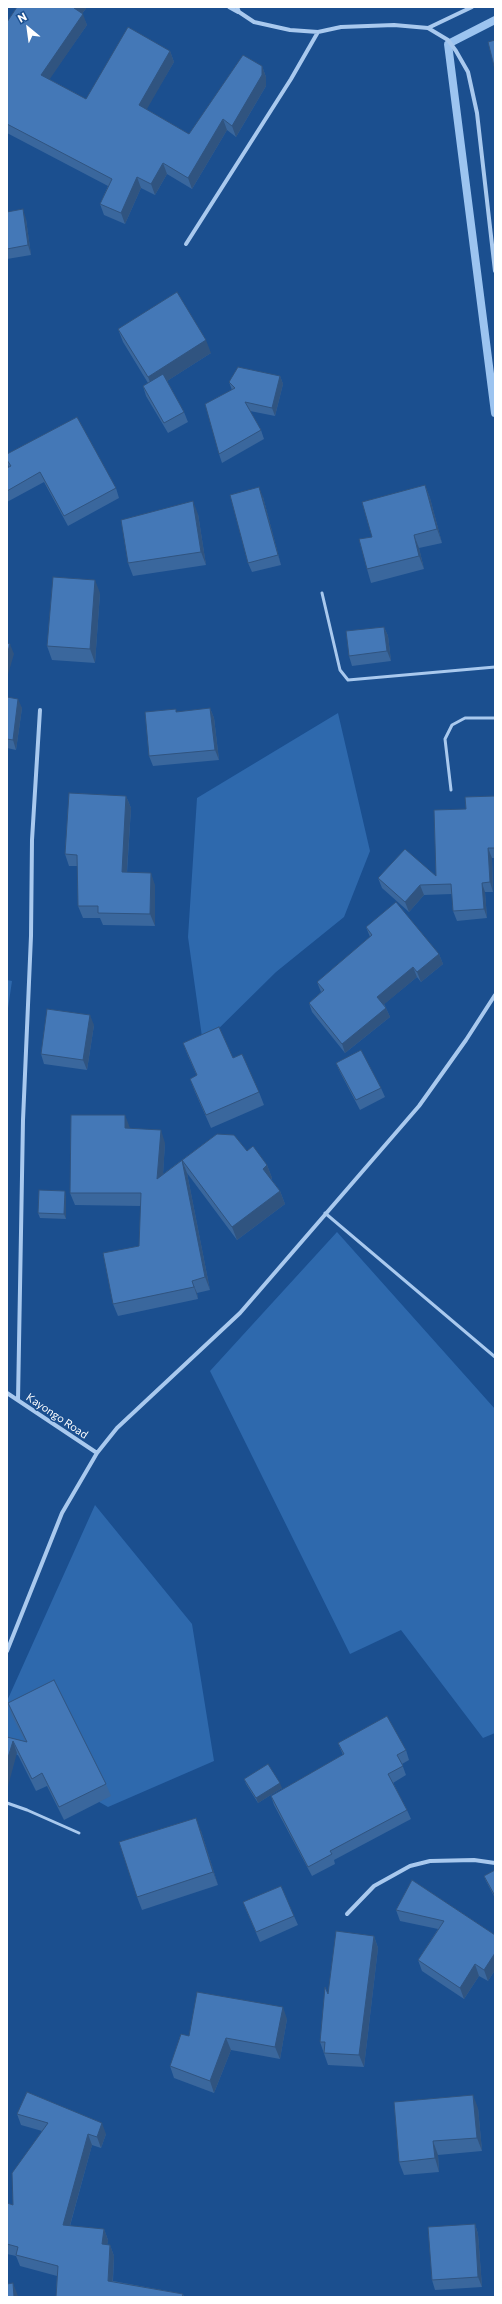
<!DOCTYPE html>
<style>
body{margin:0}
#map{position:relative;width:502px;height:2304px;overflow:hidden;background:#1b4f8f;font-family:Commissioner,sans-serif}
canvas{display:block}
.frame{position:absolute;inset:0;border:8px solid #fff;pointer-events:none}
.north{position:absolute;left:8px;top:8px;width:40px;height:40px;-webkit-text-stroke:3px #1b4f8f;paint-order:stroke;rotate:331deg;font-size:11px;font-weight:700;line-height:16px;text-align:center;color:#fff}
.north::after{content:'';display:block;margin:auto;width:14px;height:18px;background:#fff;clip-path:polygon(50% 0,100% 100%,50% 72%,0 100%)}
</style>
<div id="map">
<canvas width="502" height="2304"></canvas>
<div class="frame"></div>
<div class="north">N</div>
</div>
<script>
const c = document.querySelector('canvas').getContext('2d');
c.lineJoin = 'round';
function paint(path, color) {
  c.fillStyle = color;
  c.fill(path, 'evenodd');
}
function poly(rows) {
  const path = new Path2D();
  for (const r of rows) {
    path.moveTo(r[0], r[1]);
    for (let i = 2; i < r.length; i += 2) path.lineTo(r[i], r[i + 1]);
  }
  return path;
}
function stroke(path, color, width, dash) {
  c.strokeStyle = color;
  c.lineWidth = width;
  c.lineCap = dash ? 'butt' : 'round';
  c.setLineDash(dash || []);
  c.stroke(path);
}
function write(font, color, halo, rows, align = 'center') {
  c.font = font + ' Commissioner,sans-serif';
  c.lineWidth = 3;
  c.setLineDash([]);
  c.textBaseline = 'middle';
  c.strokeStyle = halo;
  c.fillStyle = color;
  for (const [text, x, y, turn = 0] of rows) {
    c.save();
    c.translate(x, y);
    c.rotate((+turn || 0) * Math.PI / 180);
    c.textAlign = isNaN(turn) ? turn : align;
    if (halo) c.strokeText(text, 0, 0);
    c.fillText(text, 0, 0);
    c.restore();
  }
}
paint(poly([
 [338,713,370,851,344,917,276,972,203,1044,188,937,197,798],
 [7,980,12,981,7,1015],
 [337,1232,495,1409,495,1733,483,1738,401,1630,350,1654,210,1371],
 [95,1505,192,1624,214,1761,108,1807,7,1749,7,1701]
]), '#2e69ad');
stroke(poly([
 [495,20,448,44,495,413]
]), '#9cc4f0', 8);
stroke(poly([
 [322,593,340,670,348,680,495,667],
 [451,790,445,739,452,725,465,718,495,718],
 [325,1213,495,1357],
 [7,1803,27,1810,79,1833]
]), '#a9c9ee', 3);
stroke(poly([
 [229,7,238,12],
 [237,7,239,12,254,22,290,30,318,32,341,27,394,25,428,28,448,40,456,51,468,72,477,113,495,271],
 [428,28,472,7],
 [186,244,291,79,318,32],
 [7,1393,97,1453],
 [18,1400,23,1120,31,936,32,840,40,710],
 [7,1651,62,1513,97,1453,117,1428,240,1313,419,1106,466,1040,495,995],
 [347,1914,374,1886,410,1866,430,1861,474,1860,495,1863]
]), '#a9c9ee', 4);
paint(poly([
 [17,7,87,7,82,14,87,25,49,79,86,99,170,51,174,62,146,109,189,134,262,66,266,77,266,86,236,137,227,130,192,189,167,174,155,195,141,188,125,224,104,215,100,204,108,186,7,133,7,22],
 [7,212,26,219,31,255,7,259],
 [118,329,211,353,167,381,184,412,188,422,168,433,146,396,143,386,148,383,123,342],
 [280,376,283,384,275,416,250,411,261,430,264,439,222,463,219,454,232,390,229,382],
 [7,454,116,488,119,498,68,526,44,482,7,502,7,468,9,467,7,462],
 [425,485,430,498,442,543,419,548,424,569,371,583,367,569,372,537],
 [263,497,281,565,252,572,248,563],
 [198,514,206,565,133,576,128,563],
 [100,593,95,663,52,660,47,646],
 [384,627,388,636,391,661,352,666,349,656],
 [7,697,22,708,16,750,7,748],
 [210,708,214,718,219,760,153,766,149,756],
 [126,796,131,808,127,873,155,885,155,926,103,925,100,918,83,918,78,906,78,866,69,866,65,854],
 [495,796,495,858,492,858,493,892,485,892,487,918,457,921,453,911,452,894,424,895,409,912,382,888,378,878,436,876,466,809],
 [366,927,439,954,443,964,421,982,417,977,384,1004,386,1008,390,1017,345,1053,312,1012,309,1003,321,992,317,982,370,937],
 [94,1025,87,1070,44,1064,41,1054],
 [183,1043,233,1058,259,1092,264,1105,211,1128,195,1092,190,1079,197,1076,188,1056],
 [336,1063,381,1088,385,1097,360,1110,340,1072],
 [130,1128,165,1143,163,1174,217,1134,247,1151,267,1165,272,1178,271,1179,280,1191,285,1204,237,1240,187,1173,210,1290,197,1293,198,1299,118,1316,113,1304,139,1246,141,1206,75,1205,70,1193],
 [66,1196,66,1219,40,1218,38,1213],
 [8,1703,106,1784,111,1796,64,1820,47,1786,36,1791,17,1753,7,1737,25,1741,12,1716],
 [338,1743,406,1750,409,1760,402,1764,406,1775,393,1783,407,1810,411,1819,334,1860,335,1864,312,1876,274,1805,271,1796,343,1755],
 [244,1779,282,1788,258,1803,246,1784],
 [201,1831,218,1885,142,1910,137,1897],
 [495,1870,495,1898,486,1881,484,1876],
 [412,1880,495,1935,495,1970,488,1981,479,1976,464,1999,422,1971,418,1960,438,1929,400,1921,396,1910],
 [243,1902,294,1916,298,1925,260,1942,247,1912],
 [374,1936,378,1948,364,2067,328,2065,320,2042,328,1994],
 [287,2019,280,2059,231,2050,214,2093,174,2078,170,2066,189,2036],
 [478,2108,482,2151,438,2155,439,2172,404,2175,399,2162],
 [17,2114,106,2134,101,2148,92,2145,70,2226,104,2229,108,2240,107,2245,110,2245,114,2256,113,2281,183,2294,184,2297,56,2297,57,2276,20,2266,16,2256,7,2254,7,2203,13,2205,42,2131,21,2125],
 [475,2224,478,2234,482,2287,435,2290,432,2280]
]), '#3a679d');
paint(poly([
 [75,7,87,7,78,19,74,8],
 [83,14,87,25,45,86,41,75],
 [170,51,174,62,143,116,139,105],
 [262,66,266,77,266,86,236,137,232,126],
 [223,119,227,130,192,189,188,178],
 [163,163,167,174,155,195,151,184],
 [137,177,141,188,125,224,121,213],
 [23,209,26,219,31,255,28,245],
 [206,340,211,353,153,390,148,377],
 [280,376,283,384,275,416,272,408],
 [425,485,430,498,442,543,437,529],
 [259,487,263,497,281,565,278,555],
 [193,501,198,514,206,565,201,552],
 [414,535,419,548,424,569,419,556],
 [95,580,100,593,95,663,90,649],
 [384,627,388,636,391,661,387,651],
 [10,644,14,654,7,678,7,655],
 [18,699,22,708,16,750,13,740],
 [210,708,214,718,219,760,215,750],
 [126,796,131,808,126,884,122,872],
 [488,848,492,858,493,892,490,882],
 [151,873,155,885,155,926,150,914],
 [482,883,485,892,487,918,484,909],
 [420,885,424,895,409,912,405,902],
 [439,954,443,964,421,982,417,972],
 [413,967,417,977,381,1007,377,997],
 [386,1008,390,1017,345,1053,342,1044],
 [90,1015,94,1025,87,1070,83,1060],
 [125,1115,130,1128,129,1141,125,1128],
 [161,1130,165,1143,162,1191,157,1179],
 [182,1160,187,1173,210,1290,205,1277],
 [267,1165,272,1178,268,1181,263,1169],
 [65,1191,66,1196,66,1219,64,1214],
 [280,1191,285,1204,237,1240,232,1227],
 [192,1281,197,1293,198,1299],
 [13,1741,17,1753,7,1790,7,1761],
 [280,1783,282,1788,258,1803,256,1798],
 [196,1818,201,1831,218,1885,213,1872],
 [374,1936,378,1948,364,2067,359,2055],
 [495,1953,495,1970,488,1981,484,1970],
 [475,1964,479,1976,464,1999,460,1988],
 [283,2007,287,2019,280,2059,275,2047],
 [226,2038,231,2050,214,2093,210,2081],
 [473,2095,478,2108,482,2151,477,2138],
 [102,2123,106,2134,101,2148,97,2137],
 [88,2134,92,2145,67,2236,63,2225],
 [433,2141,438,2155,439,2172,435,2158],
 [475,2224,478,2234,482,2287,478,2277],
 [104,2229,108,2240,106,2255,102,2244],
 [110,2245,114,2256,112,2292,108,2281],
 [13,2283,18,2296,18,2297,14,2297]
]), '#305480');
const building = poly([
 [17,7,75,7,74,8,83,14,41,75,86,99,128,27,170,51,139,105,189,134,243,55,262,66,262,75,232,126,223,119,188,178,163,163,151,184,137,177,121,213,100,204,112,179,7,124,7,22,17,7],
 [495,40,495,70,488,42,495,40],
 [23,209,28,245,7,249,7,212,23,209],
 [177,292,206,340,148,377,118,329,177,292],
 [238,367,280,376,272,408,245,402,261,430,219,454,205,404,235,388,229,382,238,367],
 [163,374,184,412,164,423,143,386,163,374],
 [77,417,116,488,64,516,40,472,7,491,7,468,11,466,7,460,7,454,77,417],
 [425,485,437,529,414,535,419,556,367,569,359,539,372,537,362,502,425,485],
 [259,487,278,555,248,563,230,495,259,487],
 [193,501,201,552,128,563,121,520,193,501],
 [53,577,95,580,90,649,47,646,53,577],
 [384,627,387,651,349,656,346,631,384,627],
 [7,643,10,644,7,655,7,643],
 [7,697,18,699,13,740,7,739,7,697],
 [210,708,215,750,149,756,145,712,176,709,176,712,210,708],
 [69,793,126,796,122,872,151,873,150,914,98,913,98,906,78,906,77,855,65,854,69,793],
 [495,796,495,848,488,848,490,882,482,883,484,909,453,911,451,884,420,885,405,902,378,878,405,849,436,876,434,810,466,809,465,797,495,796],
 [396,902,439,954,417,972,413,967,377,997,386,1008,342,1044,309,1003,324,990,317,982,372,935,366,927,396,902],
 [47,1009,90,1015,83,1060,41,1054,47,1009],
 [219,1027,233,1058,242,1054,259,1092,206,1115,190,1079,197,1075,183,1043,219,1027],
 [361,1050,381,1088,356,1100,336,1063,361,1050],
 [71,1115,125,1115,125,1128,161,1130,157,1179,217,1134,234,1135,247,1151,253,1146,267,1165,263,1169,280,1191,232,1227,182,1160,205,1277,192,1281,194,1287,113,1304,103,1253,139,1246,141,1193,70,1193,71,1115],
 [39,1190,65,1191,64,1214,38,1213,39,1190],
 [54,1680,106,1784,59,1807,42,1773,32,1779,13,1741,7,1761,7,1737,27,1742,8,1703,54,1680],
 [387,1716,406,1750,397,1755,403,1766,388,1774,407,1810,330,1851,332,1854,308,1867,271,1796,344,1754,338,1743,387,1716],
 [268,1764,280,1783,256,1798,244,1779,268,1764],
 [196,1818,213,1872,137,1897,119,1842,196,1818],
 [495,1870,495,1896,484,1876,495,1870],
 [412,1880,495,1935,495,1953,484,1970,475,1964,460,1988,418,1960,444,1921,396,1910,412,1880],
 [281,1886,294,1916,256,1932,243,1902,281,1886],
 [336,1931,374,1936,359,2055,324,2053,325,2042,320,2042,325,1987,328,1994,336,1931],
 [197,1992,283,2007,275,2047,226,2038,210,2081,170,2066,181,2034,189,2036,197,1992],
 [27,2092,102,2123,97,2137,88,2134,63,2225,104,2229,102,2244,110,2245,108,2281,183,2294,182,2297,56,2297,58,2266,16,2255,18,2247,7,2244,7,2203,13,2205,12,2173,48,2123,17,2114,27,2092],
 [473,2095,477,2138,433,2141,435,2158,399,2162,394,2102,473,2095],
 [475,2224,478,2277,432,2280,428,2227,475,2224],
 [13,2283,14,2297,7,2297,7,2284,13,2283]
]);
paint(building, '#4478b7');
stroke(building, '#305480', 1);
write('11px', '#fff', '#1b4f8f', [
 ["Kayongo Road",57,1416,34]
]);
</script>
